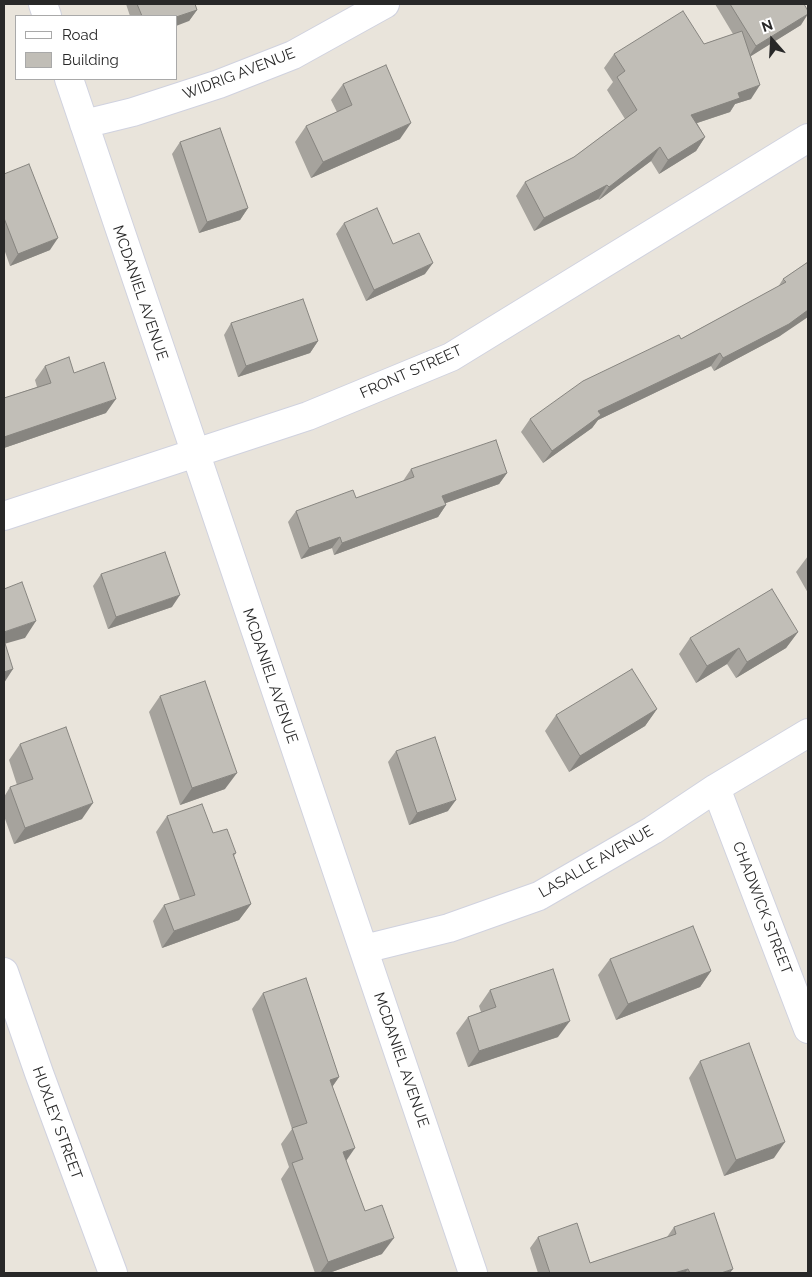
<!DOCTYPE html>
<style>
body{margin:0}
#map{position:relative;width:812px;height:1277px;overflow:hidden;background:#e9e4db;font-family:Raleway,sans-serif}
canvas{display:block}
.frame{position:absolute;inset:0;border:5px solid #282828;pointer-events:none}
.legend{position:absolute;left:15px;top:15px;width:162px;height:65px;box-sizing:border-box;background:#fff;border:1px solid #a9a9a9;margin:0;padding:6px 9px;list-style:none;font-size:15px;color:#282828}
.legend li{display:flex;align-items:center;gap:10px;height:25px}
.legend b{width:25px;border:1px solid #a9a9a9}
.north{position:absolute;left:747px;top:15px;width:50px;height:50px;-webkit-text-stroke:4px #fff;paint-order:stroke;rotate:341deg;font-size:14px;font-weight:700;line-height:20px;text-align:center;color:#282828}
.north::after{content:'';display:block;margin:auto;width:18px;height:22px;background:#282828;clip-path:polygon(50% 0,100% 100%,50% 72%,0 100%)}
</style>
<div id="map">
<canvas width="812" height="1277"></canvas>
<div class="frame"></div>
<ul class="legend">
<li><b style="height:6px;background:#fff"></b>Road</li>
<li><b style="height:14px;background:#c1beb7"></b>Building</li>
</ul>
<div class="north">N</div>
</div>
<script>
const c = document.querySelector('canvas').getContext('2d');
c.lineJoin = 'round';
function poly(rows) {
  const path = new Path2D();
  for (const r of rows) {
    path.moveTo(r[0], r[1]);
    for (let i = 2; i < r.length; i += 2) path.lineTo(r[i], r[i + 1]);
  }
  return path;
}
function stroke(path, color, width, dash) {
  c.strokeStyle = color;
  c.lineWidth = width;
  c.lineCap = dash ? 'butt' : 'round';
  c.setLineDash(dash || []);
  c.stroke(path);
}
function paint(path, color) {
  c.fillStyle = color;
  c.fill(path, 'evenodd');
}
function write(font, color, halo, rows, align = 'center') {
  c.font = font + ' Raleway,sans-serif';
  c.lineWidth = 4;
  c.setLineDash([]);
  c.textBaseline = 'middle';
  c.strokeStyle = halo;
  c.fillStyle = color;
  for (const [text, x, y, turn = 0] of rows) {
    c.save();
    c.translate(x, y);
    c.rotate((+turn || 0) * Math.PI / 180);
    c.textAlign = isNaN(turn) ? turn : align;
    if (halo) c.strokeText(text, 0, 0);
    c.fillText(text, 0, 0);
    c.restore();
  }
}
const minor = poly([
 [43,4,47,16],
 [69,79,473,1273],
 [84,124,133,112,219,84,293,55,385,4],
 [4,516,308,416,451,357,808,138],
 [716,788,808,1029],
 [364,949,449,928,539,896,653,830,716,788,808,733],
 [4,972,39,1073,113,1273]
]);
stroke(minor, '#d0d2df', 30);
stroke(minor, '#fff', 28);
paint(poly([
 [126,4,195,4,197,10,189,21,176,16,130,16],
 [715,4,804,4,801,25,750,56,751,99,735,104,730,112,697,123,705,137,696,151,659,174,651,161,599,200,598,199,534,231,516,196,525,182,574,157,625,119,607,90,613,82,604,68,614,54,704,44,733,34],
 [343,84,400,139,311,178,295,142,306,126,337,112,331,100],
 [180,142,248,208,240,220,199,233,172,154],
 [4,174,50,250,10,266,4,249],
 [344,223,393,244,425,274,366,301,336,234],
 [808,262,780,336,714,371,711,366,598,420,592,428,543,463,521,432,530,419,778,287,783,279],
 [231,323,318,341,310,353,238,377,224,335],
 [45,366,74,373,106,413,4,448,4,398,37,387,35,380],
 [411,469,507,473,499,484,445,503,446,505,438,517,334,555,332,548,301,559,288,522,296,511,356,498,403,481],
 [808,556,808,593,796,572],
 [101,574,172,607,108,629,93,586],
 [798,632,786,648,736,678,727,664,696,683,679,654,690,638],
 [160,696,225,789,180,805,149,712],
 [657,709,645,726,569,772,545,731,556,715],
 [20,744,82,819,14,844,4,816,4,797,10,787,17,785,9,760],
 [396,751,448,811,409,825,388,762],
 [167,816,213,833,236,853,234,856,251,904,239,920,162,948,153,921,164,905,180,900,156,832],
 [610,959,711,971,700,987,616,1020,598,975],
 [490,990,558,1037,468,1067,456,1033,468,1017,481,1012,479,1006],
 [263,993,339,1077,332,1087,346,1161,365,1211,382,1254,329,1273,315,1273,281,1179,289,1167,281,1144,292,1129,252,1009],
 [700,1061,774,1158,724,1176,689,1078],
 [674,1227,730,1273,538,1273,530,1248,538,1237,590,1263,667,1237]
]), '#a6a39d');
paint(poly([
 [197,10,189,21,176,26,176,17],
 [808,14,801,25,748,58,756,46],
 [760,85,751,99,735,104,730,112,682,128,691,115,738,93],
 [411,123,400,139,311,178,323,162],
 [705,137,696,151,659,174,668,160],
 [660,147,651,161,599,200,609,187],
 [607,185,598,199,534,231,544,218],
 [248,208,240,220,199,233,207,222],
 [58,238,50,250,10,266,18,254],
 [433,263,425,274,366,301,374,290],
 [808,310,808,317,780,336,714,371,723,358],
 [318,341,310,353,238,377,246,366],
 [720,353,711,366,598,420,592,428,543,463,552,451,598,411],
 [116,399,106,413,4,448,4,437],
 [507,473,499,484,435,507,442,496],
 [446,505,438,517,334,555,342,543],
 [340,537,332,548,301,559,309,548],
 [180,595,172,607,108,629,116,617],
 [36,621,25,638,4,644,4,632],
 [798,632,786,648,736,678,747,662],
 [739,648,727,664,696,683,707,666],
 [13,669,4,683,4,672],
 [657,709,645,726,569,772,580,756],
 [237,773,225,789,180,805,192,788],
 [456,800,448,811,409,825,417,813],
 [93,803,82,819,14,844,25,828],
 [251,904,239,920,162,948,174,931],
 [711,971,700,987,616,1020,628,1004],
 [570,1021,558,1037,468,1067,479,1051],
 [339,1077,328,1093,330,1080],
 [785,1142,774,1158,724,1176,736,1160],
 [355,1148,344,1164,343,1152],
 [394,1238,382,1254,329,1273,320,1273,328,1262],
 [688,1269,685,1273,674,1273],
 [733,1269,730,1273,721,1273]
]), '#878580');
const building = poly([
 [137,4,195,4,197,10,176,17,176,16,142,16,137,4],
 [730,4,804,4,808,11,808,14,756,46,730,4],
 [683,11,704,44,742,31,760,85,738,93,740,98,691,115,705,137,668,160,660,147,609,187,607,185,544,218,525,182,574,157,637,110,617,77,625,71,614,54,683,11],
 [386,65,411,123,323,162,306,126,352,105,343,84,386,65],
 [220,128,248,208,207,222,180,142,220,128],
 [29,164,58,238,18,254,4,218,4,174,29,164],
 [377,208,393,244,419,233,433,263,374,290,344,223,377,208],
 [808,262,808,310,789,324,723,358,720,353,598,411,601,415,552,451,530,419,583,381,679,335,681,339,786,282,783,279,808,262],
 [303,299,318,341,246,366,231,323,303,299],
 [69,357,74,373,104,362,116,399,4,437,4,398,51,383,45,366,69,357],
 [496,440,507,473,442,496,446,505,342,543,340,537,309,548,296,511,353,490,356,498,414,477,411,469,496,440],
 [165,552,180,595,116,617,101,574,165,552],
 [22,582,36,621,4,632,4,589,22,582],
 [772,589,798,632,747,662,739,648,707,666,690,638,772,589],
 [4,640,13,669,4,672,4,640],
 [632,669,657,709,580,756,556,715,632,669],
 [205,681,237,773,192,788,160,696,205,681],
 [66,727,93,803,25,828,10,787,33,779,20,744,66,727],
 [435,737,456,800,417,813,396,751,435,737],
 [202,804,213,833,227,829,236,853,233,854,251,904,174,931,164,905,195,895,167,816,202,804],
 [693,926,711,971,628,1004,610,959,693,926],
 [553,969,570,1021,479,1051,468,1017,496,1007,490,990,553,969],
 [306,978,339,1077,330,1080,355,1148,343,1152,365,1211,382,1205,394,1238,328,1262,292,1163,303,1159,292,1128,307,1123,263,993,306,978],
 [749,1043,785,1142,736,1160,700,1061,749,1043],
 [714,1213,733,1269,721,1273,690,1273,688,1269,674,1273,550,1273,538,1237,577,1223,590,1263,676,1234,674,1227,714,1213]
]);
paint(building, '#c1beb7');
stroke(building, '#878580', 1);
write('15px', '#282828', '#fff', [
 ["WIDRIG AVENUE",239,74,-21],
 ["MCDANIEL AVENUE",140,293,71],
 ["FRONT STREET",411,372,-24],
 ["MCDANIEL AVENUE",270,676,71],
 ["LASALLE AVENUE",596,862,-30],
 ["CHADWICK STREET",762,908,69],
 ["MCDANIEL AVENUE",401,1060,71],
 ["HUXLEY STREET",57,1123,70]
]);
</script>
